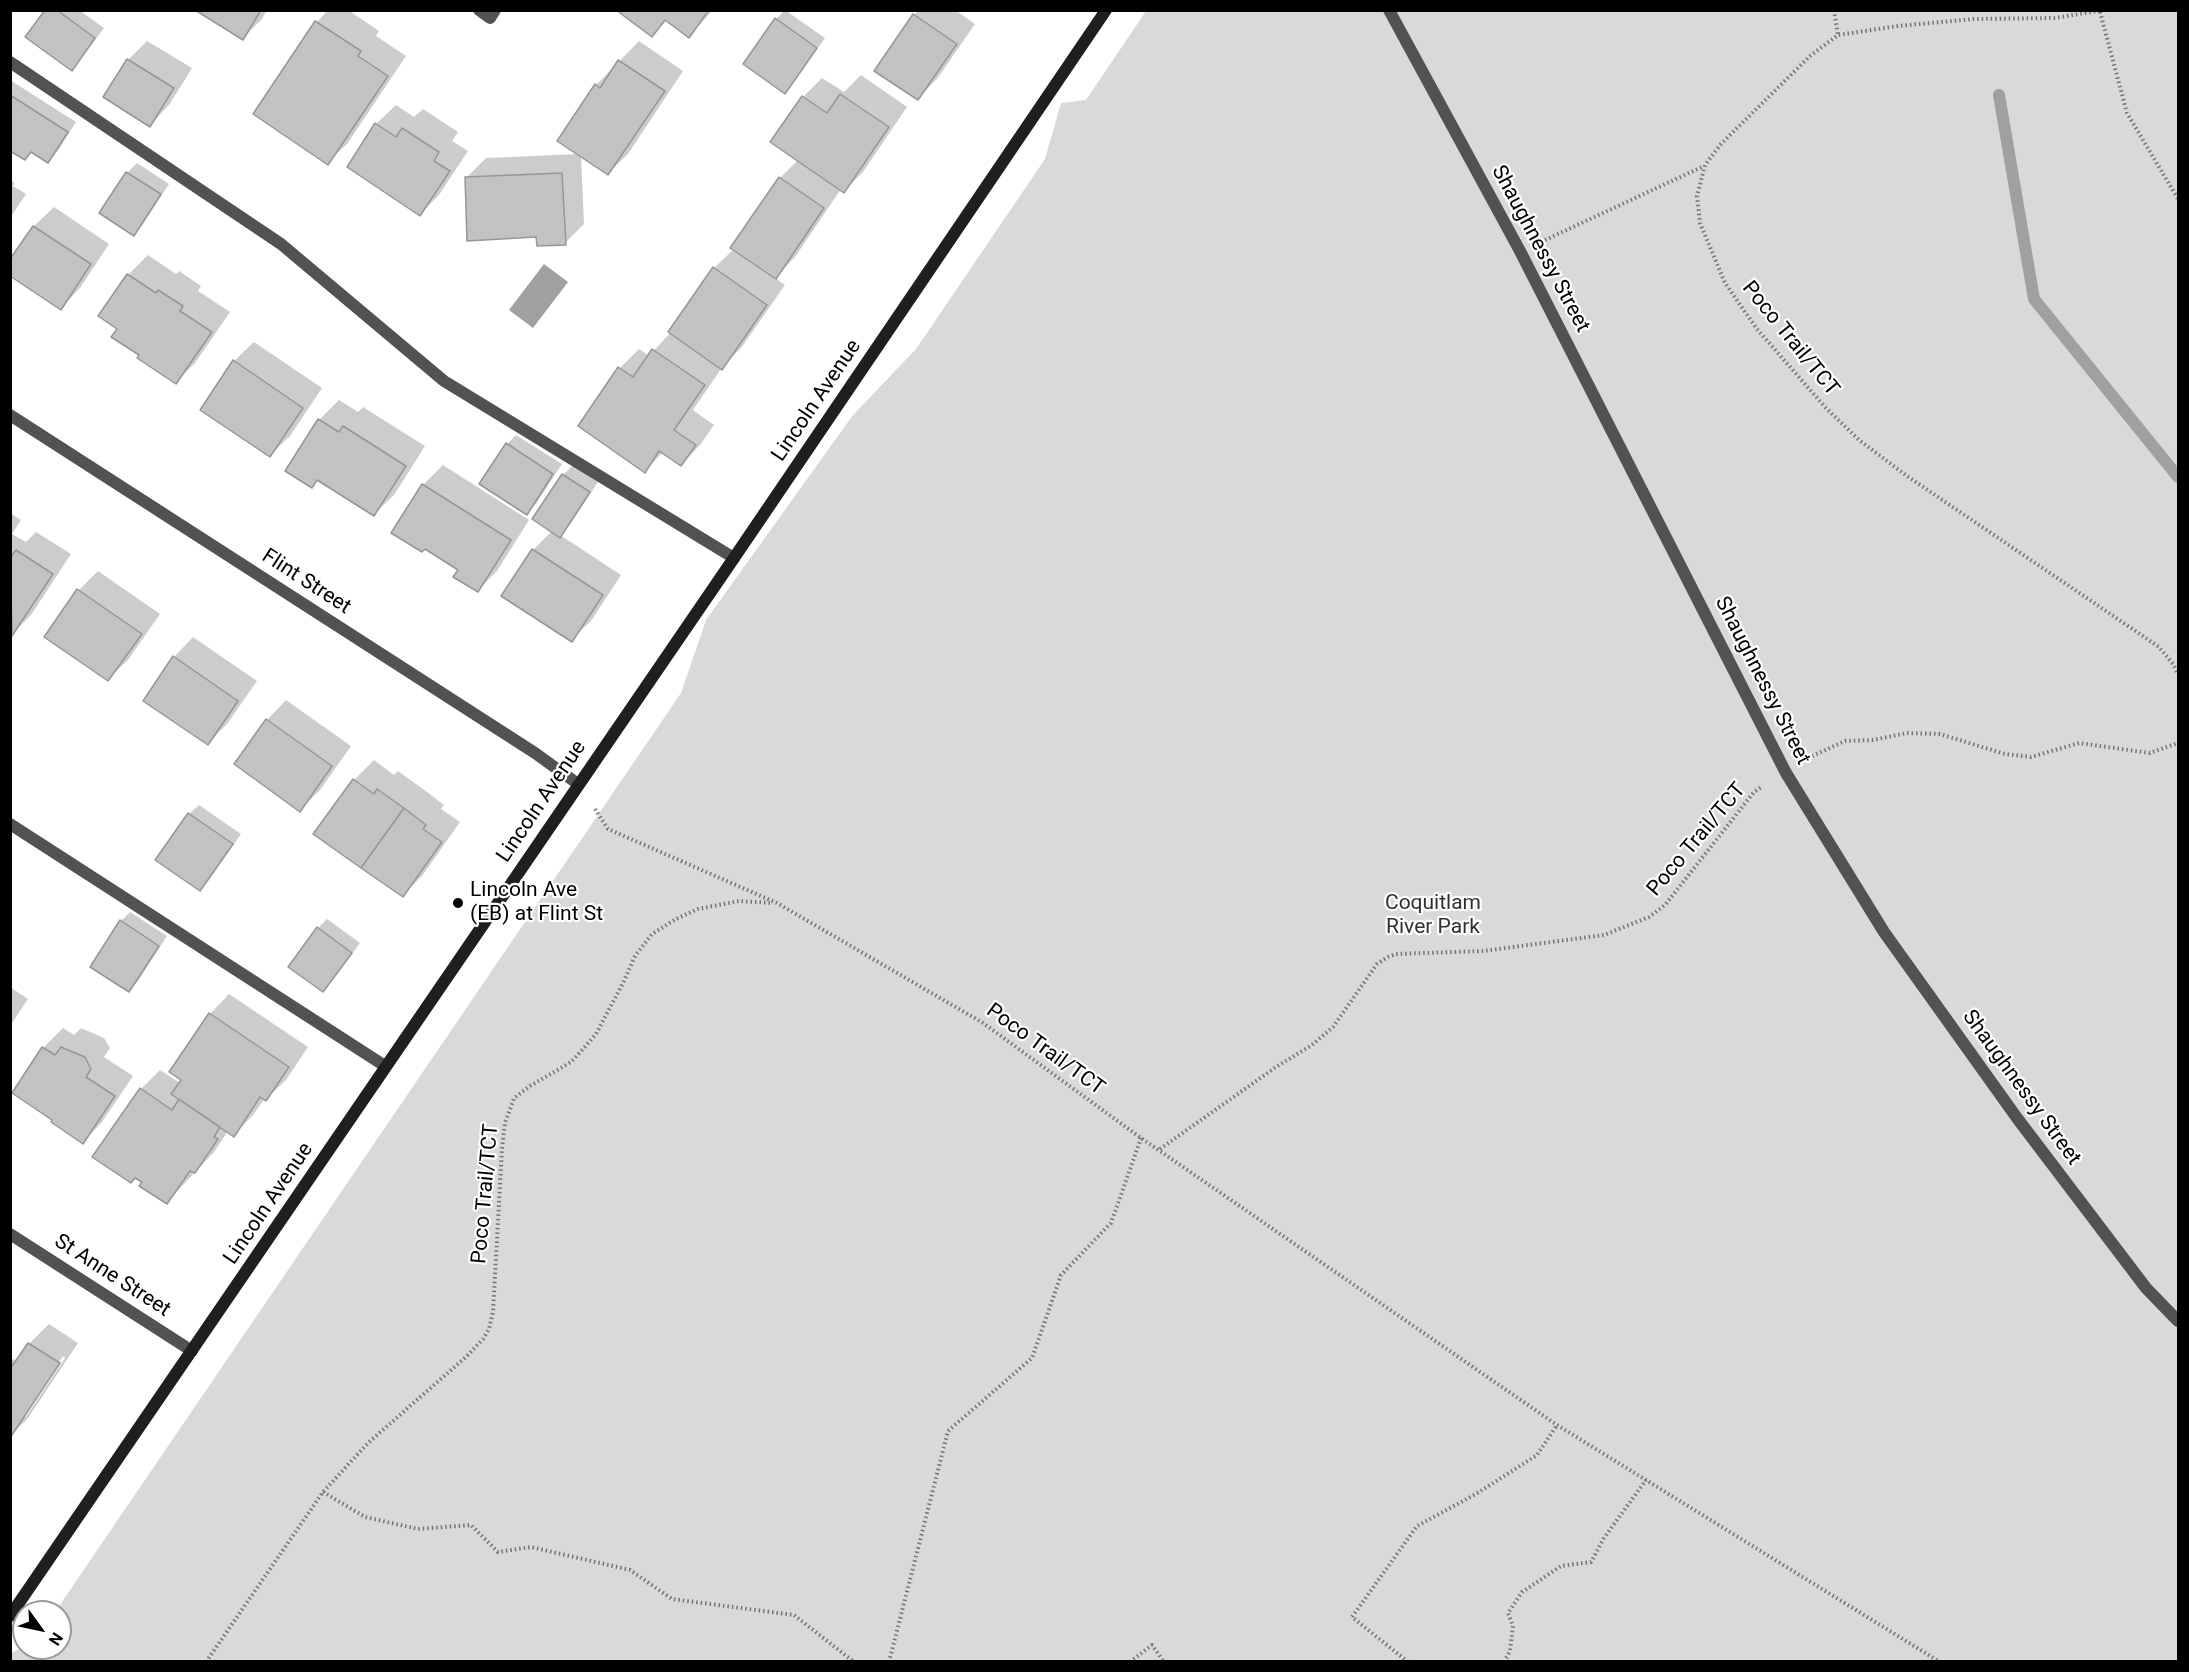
<!DOCTYPE html>
<style>
body{margin:0}
#map{position:relative;width:2189px;height:1672px;overflow:hidden;background:#fff;font-family:Roboto,sans-serif}
canvas{display:block}
.frame{position:absolute;inset:0;border:12px solid #000;pointer-events:none}
.north{position:absolute;left:12px;top:1600px;width:60px;height:60px;box-sizing:border-box;background:#fff;border:2px solid #999;border-radius:50%;rotate:123deg;font-size:16px;font-weight:700;line-height:24px;text-align:center;color:#000}
.north::after{content:'';display:block;margin:auto;width:21px;height:27px;background:#000;clip-path:polygon(50% 0,100% 100%,50% 72%,0 100%)}
</style>
<div id="map">
<canvas width="2189" height="1672"></canvas>
<div class="frame"></div>
<div class="north">N</div>
</div>
<script>
const c = document.querySelector('canvas').getContext('2d');
c.lineJoin = 'round';
function paint(path, color) {
  c.fillStyle = color;
  c.fill(path, 'evenodd');
}
function poly(rows) {
  const path = new Path2D();
  for (const r of rows) {
    path.moveTo(r[0], r[1]);
    for (let i = 2; i < r.length; i += 2) path.lineTo(r[i], r[i + 1]);
  }
  return path;
}
function stroke(path, color, width, dash) {
  c.strokeStyle = color;
  c.lineWidth = width;
  c.lineCap = dash ? 'butt' : 'round';
  c.setLineDash(dash || []);
  c.stroke(path);
}
function write(font, color, halo, rows, align = 'center') {
  c.font = font + ' Roboto,sans-serif';
  c.lineWidth = 4.5;
  c.setLineDash([]);
  c.textBaseline = 'middle';
  c.strokeStyle = halo;
  c.fillStyle = color;
  for (const [text, x, y, turn = 0] of rows) {
    c.save();
    c.translate(x, y);
    c.rotate((+turn || 0) * Math.PI / 180);
    c.textAlign = isNaN(turn) ? turn : align;
    if (halo) c.strokeText(text, 0, 0);
    c.fillText(text, 0, 0);
    c.restore();
  }
}
paint(poly([
 [1146,11,2178,11,2178,1661,11,1662,10,1653,24,1647,60,1648,60,1612,55,1612,681,693,706,620,853,415,916,349,1045,159,1061,103,1086,100]
]), '#d9d9d9');
paint(poly([
 [544,264,568,282,533,328,509,310]
]), '#a0a0a0');
paint(poly([
 [46,10,79,10,104,28,81,59,72,69],
 [198,10,267,10,262,19,243,38],
 [328,10,348,10,379,31,376,36,406,56,347,144,327,163,255,114,317,22],
 [619,10,713,10,689,36,667,20,652,35],
 [785,10,825,38,794,82,784,92,776,19],
 [919,10,955,10,975,24,937,79,918,98,914,15],
 [147,41,192,68,169,105,150,125,128,60],
 [639,41,683,71,628,154,608,173,581,155,584,224,565,243,537,236,466,178,486,158,579,154,596,85],
 [861,75,907,107,863,172,844,191,841,189,795,257,775,278,785,285,741,348,723,366,693,410,714,425,700,445,681,465,663,452,645,471,620,368,639,349,649,356,671,332,714,268,734,249,780,178,798,160,803,97,822,78,844,92],
 [10,80,76,122,57,152,48,161,32,151,25,159,10,149],
 [396,105,414,117,423,109,458,132,452,141,468,151,439,195,420,214,376,124],
 [137,163,169,184,143,224,134,234,101,213,127,173],
 [10,180,14,182,13,186,26,194,10,218],
 [54,207,109,244,80,288,61,308,10,262,34,226],
 [148,255,176,274,179,271,201,286,198,291,230,312,195,363,176,382,141,355,119,329,100,316,128,275],
 [254,342,322,388,290,436,270,455,234,361],
 [339,400,358,412,363,407,425,446,394,495,374,514,319,479,312,486,287,471,319,420],
 [516,435,562,464,536,504,526,513,507,444],
 [443,465,529,520,497,571,478,590,460,570,425,548,393,532,423,485],
 [573,465,598,482,569,526,560,535,621,575,591,621,571,640,503,595,533,550,552,531,534,519,563,475],
 [10,513,21,520,12,534,26,542,36,532,71,554,31,615,12,634],
 [98,571,160,614,128,660,108,679,46,636,79,590],
 [193,637,257,681,227,724,208,743,174,657],
 [286,700,351,746,320,790,300,810,236,764,267,720],
 [374,760,394,775,398,771,423,789,444,805,441,809,460,822,422,876,403,895,315,833,354,780],
 [199,805,241,834,209,880,200,889,189,814],
 [130,912,167,936,138,981,129,990,121,921],
 [327,919,360,943,332,981,323,990,318,928],
 [10,987,28,999,10,1026],
 [229,994,308,1047,286,1080,266,1099,265,1098,253,1115,234,1135,228,1131,214,1152,167,1202,144,1182,141,1089,160,1070,180,1083,210,1014],
 [63,1028,74,1035,81,1028,104,1038,110,1048,104,1057,133,1076,102,1122,83,1142,55,1119,14,1092,43,1048],
 [49,1324,78,1343,28,1418,10,1436,10,1357,17,1362,29,1344],
 [63,1356,65,1358,26,1417,22,1417]
]), '#0003');
stroke(poly([
 [1999,95,2034,299,2178,477]
]), '#a0a0a0', 12);
const building = poly([
 [45,10,57,10,95,38,72,71,25,37,45,10],
 [195,10,261,10,243,40,195,10],
 [616,10,709,10,689,38,665,20,652,37,616,10],
 [913,14,957,44,918,100,874,71,913,14],
 [775,18,817,48,785,94,743,64,775,18],
 [315,21,361,51,358,56,388,76,328,165,253,114,315,21],
 [127,59,174,88,150,127,103,97,127,59],
 [618,60,665,91,608,175,557,141,595,84,600,88,618,60],
 [840,94,889,127,844,193,770,142,802,96,827,113,840,94],
 [10,95,68,132,48,163,31,152,25,160,10,151,10,95],
 [375,123,396,137,402,128,439,152,434,161,450,171,420,216,347,167,375,123],
 [126,172,161,194,134,236,99,213,126,172],
 [562,173,566,245,537,246,536,237,467,241,465,177,562,173],
 [779,177,824,208,776,279,730,248,779,177],
 [33,226,91,264,61,310,10,276,10,259,33,226],
 [713,267,767,305,722,370,668,332,713,267],
 [127,274,156,293,158,290,183,306,180,311,212,332,176,384,137,358,139,355,111,337,117,329,98,316,127,274],
 [652,349,705,385,674,430,696,445,681,466,659,451,645,473,578,426,618,367,633,377,652,349],
 [233,360,303,408,270,457,200,410,233,360],
 [318,419,339,432,343,426,406,466,374,516,317,480,312,488,285,471,318,419],
 [506,443,553,474,527,515,479,484,506,443],
 [562,474,590,492,560,538,532,519,562,474],
 [422,484,511,540,478,592,453,577,458,570,425,549,422,552,391,533,422,484],
 [532,549,603,595,572,642,501,596,532,549],
 [16,550,53,574,12,636,10,558,16,550],
 [77,589,142,634,108,681,44,637,77,589],
 [173,656,238,701,208,745,143,701,173,656],
 [266,719,332,766,300,812,234,764,266,719],
 [353,779,374,794,377,789,404,808,361,868,313,834,353,779],
 [404,808,426,825,423,829,442,842,403,897,361,868,404,808],
 [188,813,233,844,200,891,155,860,188,813],
 [120,920,159,946,129,992,90,967,120,920],
 [317,927,352,953,323,992,288,967,317,927],
 [209,1013,289,1067,266,1101,260,1097,234,1137,171,1094,181,1080,169,1072,209,1013],
 [42,1047,55,1055,61,1047,85,1057,91,1069,86,1077,115,1096,83,1144,51,1122,52,1120,12,1093,42,1047],
 [140,1088,172,1110,179,1099,220,1127,214,1137,218,1139,195,1173,190,1171,167,1204,139,1186,142,1182,135,1178,131,1183,92,1157,140,1088],
 [28,1343,60,1363,10,1438,10,1369,28,1343]
]);
paint(building, '#c2c2c2');
stroke(building, '#969696', 1.5);
stroke(poly([
 [1834,10,1838,35],
 [2104,10,2055,18,1974,19,1898,26,1838,35,1810,56,1721,144,1705,165,1697,196,1700,223,1725,283,1757,329,1825,407,1859,440,1907,476,2159,647,2173,664,2178,674],
 [2100,12,2127,113,2178,199],
 [1545,240,1704,166],
 [1808,758,1845,741,1873,740,1907,733,1940,734,2005,754,2031,757,2079,743,2150,753,2178,743],
 [595,809,608,829,777,903,983,1023,1141,1138,1557,1425,1940,1662],
 [1160,1149,1276,1067,1312,1045,1333,1027,1377,964,1388,957,1396,954,1483,951,1604,935,1649,917,1665,905,1754,792,1763,786],
 [323,1492,365,1517,418,1529,471,1525,498,1552,531,1547,630,1570,672,1599,794,1615,854,1662],
 [206,1662,323,1492,368,1443,467,1356,483,1339,489,1329,493,1312,502,1149,505,1123,514,1098,530,1086,571,1062,584,1048,596,1034,624,981,635,956,652,934,676,919,698,909,739,901,773,903],
 [889,1662,948,1431,1032,1358,1061,1275,1111,1223,1141,1138],
 [1130,1662,1152,1645,1164,1662],
 [1408,1662,1352,1617,1417,1526,1476,1494,1537,1455,1557,1425],
 [1504,1662,1510,1651,1513,1626,1508,1613,1522,1592,1561,1566,1591,1562,1604,1538,1646,1480]
]), '#747474', 4, [1.5, 3]);
stroke(poly([
 [10,62,281,244,444,381,734,558],
 [10,824,385,1066]
]), '#525252', 12);
stroke(poly([
 [479,10,490,18,495,10],
 [10,415,535,753,578,784],
 [10,1234,192,1351]
]), '#525252', 12);
stroke(poly([
 [1389,10,1520,251,1786,773,1884,932,2017,1118,2146,1288,2178,1321]
]), '#525252', 12);
stroke(poly([
 [10,1616,734,558,1106,10]
]), '#1f1f1f', 12);
for (const [x, y, r, color] of [
 [458,903,6,"#000"]
]) {
  const dot = new Path2D();
  dot.arc(x, y, r, 0, 2 * Math.PI);
  c.fillStyle = color;
  c.fill(dot);
  stroke(dot, '#fff', 2);
}
write('21px', '#000', '#fff', [
 ["Shaughnessy Street",1540,249,62],
 ["Poco Trail/TCT",1790,339,51],
 ["Lincoln Avenue",817,401,-56],
 ["Flint Street",306,582,33],
 ["Shaughnessy Street",1762,681,63],
 ["Lincoln Avenue",542,802,-56],
 ["Poco Trail/TCT",1697,840,-50],
 ["Poco Trail/TCT",1045,1050,36],
 ["Shaughnessy Street",2021,1088,54],
 ["Poco Trail/TCT",486,1194,-85],
 ["Lincoln Avenue",269,1204,-56],
 ["St Anne Street",112,1276,33]
]);
write('21px', '#000', '#fff', [
 ["Lincoln Ave",470,891],
 ["(EB) at Flint St",470,915]
], 'left');
write('21px', '#303030', '#fff', [
 ["Coquitlam",1433,904],
 ["River Park",1433,928]
]);
</script>
